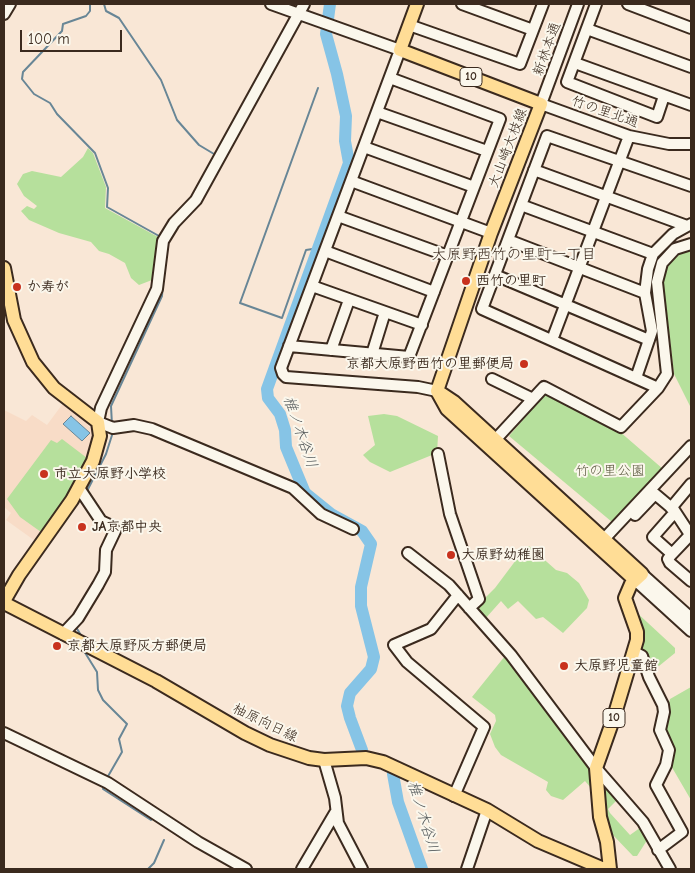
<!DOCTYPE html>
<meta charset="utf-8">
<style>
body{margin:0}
#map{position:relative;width:695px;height:873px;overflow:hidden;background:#f9e7d6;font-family:"Comic Neue",sans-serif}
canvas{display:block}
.frame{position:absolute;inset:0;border:5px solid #3b2a1e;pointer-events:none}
.scale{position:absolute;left:20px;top:30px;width:102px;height:22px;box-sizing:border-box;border:2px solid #3b2a1e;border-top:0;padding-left:6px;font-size:15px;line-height:18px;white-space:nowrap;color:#3b2a1e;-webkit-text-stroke:4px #fbf7ec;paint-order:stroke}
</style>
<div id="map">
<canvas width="695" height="873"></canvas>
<div class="frame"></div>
<div class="scale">100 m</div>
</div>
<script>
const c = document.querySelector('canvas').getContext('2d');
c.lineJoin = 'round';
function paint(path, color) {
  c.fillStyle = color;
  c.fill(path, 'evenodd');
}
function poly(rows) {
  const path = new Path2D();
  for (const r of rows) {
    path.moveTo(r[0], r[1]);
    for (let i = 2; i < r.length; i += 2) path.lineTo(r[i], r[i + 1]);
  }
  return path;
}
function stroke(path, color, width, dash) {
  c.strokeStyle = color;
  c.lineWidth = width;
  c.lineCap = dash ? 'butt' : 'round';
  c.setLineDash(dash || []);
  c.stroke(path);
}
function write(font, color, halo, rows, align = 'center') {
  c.font = font + ' "Comic Neue","Klee One",sans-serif';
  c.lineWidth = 4;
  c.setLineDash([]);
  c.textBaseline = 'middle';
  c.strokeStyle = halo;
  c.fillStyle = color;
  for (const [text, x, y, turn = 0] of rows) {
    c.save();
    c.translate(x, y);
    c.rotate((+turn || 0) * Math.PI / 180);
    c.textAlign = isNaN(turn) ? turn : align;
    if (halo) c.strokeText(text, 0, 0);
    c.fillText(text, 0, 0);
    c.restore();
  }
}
paint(poly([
 [64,402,82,417,92,430,94,440,90,462,38,543,6,520,11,513,4,507,4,410,26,421,32,415,47,425]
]), '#f8dcc7');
paint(poly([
 [88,148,93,153,106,187,105,208,158,237,152,280,139,285,131,278,125,263,109,254,99,251,91,242,59,233,29,220,21,211,27,206,34,209,37,206,24,196,17,184,23,174,32,171,61,177,83,157],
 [691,251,691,408,674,374,663,281,668,264,679,253],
 [546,393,619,431,663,469,612,522,509,436],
 [384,414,397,416,438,436,437,453,390,472,370,462,363,455,375,445,368,416],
 [62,439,87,458,72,488,41,532,20,517,7,499,51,440,57,443],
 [529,546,556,570,567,573,579,583,589,600,587,608,563,633,543,617,536,619,518,601,508,609,501,601,485,619,475,608,495,588,525,548],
 [634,610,675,648,675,653,659,666,637,652],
 [505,656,591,761,591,788,585,781,563,800,551,796,546,790,548,782,501,755,495,747,490,734,496,721,495,715,472,697],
 [691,687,691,800,670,764,663,726,670,699],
 [600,769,620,797,608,809,610,813,630,835,644,825,649,837,637,856,633,856,612,834,604,822]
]), '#b6e09c');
const water = poly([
 [71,416,90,433,82,441,63,424,71,416]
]);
paint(water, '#86c4e6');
stroke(water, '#688696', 1);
stroke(poly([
 [90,4,90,11,86,16,63,24,62,31,23,72,22,79,34,94,50,103,57,114,95,153,108,188,107,207,159,236,160,239],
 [104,4,106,11,119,18,161,80,177,120,199,145,214,154],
 [318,88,240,303,282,318,306,250,319,248],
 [112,425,111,406,162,296,164,268],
 [87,491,106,454,113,432],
 [83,501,89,512],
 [101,561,101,551],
 [76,627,82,637],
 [84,651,97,672,98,690,103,700,127,724,119,739,122,752,107,778],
 [104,784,103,789,151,820,154,816],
 [148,869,154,863,164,840]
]), '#688696', 2);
stroke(poly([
 [330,4,326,34,337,74,346,116,345,141,349,163,267,389,268,398,280,414,285,430,286,447,305,493,331,514,362,531,371,544,361,587,361,606,374,657,371,669,350,693,347,706,350,718,362,750],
 [393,774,398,802,422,869]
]), '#86c4e6', 12);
const minor = poly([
 [271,4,400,50,281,368,283,374,286,377,418,387,437,391],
 [304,4,196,200,174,223,163,241,157,289,101,408,98,422,113,428,134,425,152,429,293,488,321,514,353,529],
 [462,4,533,30],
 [578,4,541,104,629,136,669,144,691,144],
 [596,4,567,82,657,117,664,96],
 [628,4,691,28],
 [4,14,10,4],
 [409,25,520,64,543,4],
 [587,29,691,67],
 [575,63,691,105],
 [377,112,487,151],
 [364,147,474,187],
 [534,170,687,226],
 [351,181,491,233],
 [521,205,653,254],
 [338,216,448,256],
 [508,240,645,293],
 [325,251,434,292],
 [495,275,649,340],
 [312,286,422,325],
 [552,340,629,136],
 [289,346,409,357,500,119,390,78],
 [331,350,349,300],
 [372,354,385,312],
 [636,378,652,331,645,293,648,269,653,254,673,234,691,224],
 [492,379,533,399],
 [658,388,482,309,547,136,691,186],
 [495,440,544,387,621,427,658,388,667,374,657,282,662,263,675,249,691,244],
 [438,454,450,514,479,599,469,608],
 [671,508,691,484],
 [675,512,653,537,672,554,690,535],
 [635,515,655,494,674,510,691,536],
 [604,539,691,446],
 [408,553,449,585,511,655,596,768,643,822,670,869],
 [672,554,668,559,670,563,691,581],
 [642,574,691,618],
 [635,580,691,631],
 [63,634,78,618,98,585,105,572,106,550,115,531,112,526,101,521,79,488],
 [634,652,642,656,649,677,663,705,664,712,660,730,669,750,666,765,656,785,682,832,658,850],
 [4,733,108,783,198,842,246,869],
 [324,760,335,798,338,823,362,869],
 [454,796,484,727,407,662,394,645,431,629,458,595],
 [302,869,335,813],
 [467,869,487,810]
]);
const major = poly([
 [417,4,400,50,541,104,491,233,437,391,447,409,635,580],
 [4,268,14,320,33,362,54,388,98,422,100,436,93,461,72,500,19,575,4,601],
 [439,392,454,402,642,574,631,584,625,598,637,632,637,640,614,717,596,768,600,817,607,842,610,869],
 [4,603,156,681,245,733,270,745,309,758,324,760,366,758,383,762,487,810,538,841,604,869]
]);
stroke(minor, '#3b2a1e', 14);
stroke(major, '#3b2a1e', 16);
stroke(minor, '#fbf7ec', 10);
stroke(major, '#ffdd96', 12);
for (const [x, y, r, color] of [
 [466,281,5,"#c8321e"],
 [17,287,5,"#c8321e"],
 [524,364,5,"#c8321e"],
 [44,474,5,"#c8321e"],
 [82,527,5,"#c8321e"],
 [451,555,5,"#c8321e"],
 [57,646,5,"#c8321e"],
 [564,666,5,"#c8321e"]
]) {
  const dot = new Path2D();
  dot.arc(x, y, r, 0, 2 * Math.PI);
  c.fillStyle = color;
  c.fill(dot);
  stroke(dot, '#fbf7ec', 2);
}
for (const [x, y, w] of [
 [471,77,22],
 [614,718,22]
]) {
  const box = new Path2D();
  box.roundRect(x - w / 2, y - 9.5, w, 19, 4);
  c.fillStyle = '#fbf7ec';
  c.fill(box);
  stroke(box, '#3b2a1e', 1);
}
write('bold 12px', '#3b2a1e', null, [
 ["10",471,77],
 ["10",614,718]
]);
write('14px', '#3b2a1e', '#fbf7ec', [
 ["新林本通",547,49,-70],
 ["竹の里北通",605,112,19],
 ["大山崎大枝線",508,148,-69],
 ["柚原向日線",265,723,26]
]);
write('bold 14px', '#3b2a1e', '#fbf7ec', [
 ["西竹の里町",476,281],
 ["か寿が",27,287],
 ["京都大原野西竹の里郵便局",514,364,"right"],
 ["市立大原野小学校",54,474],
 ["JA京都中央",92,527],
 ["大原野幼稚園",461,555],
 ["京都大原野灰方郵便局",67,646],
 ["大原野児童館",574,666]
], 'left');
write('14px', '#5a583e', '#fbf7ec', [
 ["竹の里公園",610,471]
]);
write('15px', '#3b2a1e', '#fbf7ec', [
 ["大原野西竹の里町一丁目",514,255]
]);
write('italic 15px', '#52585a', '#fbf7ec', [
 ["椎ノ木谷川",300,432,71],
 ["椎ノ木谷川",423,817,73]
]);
</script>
